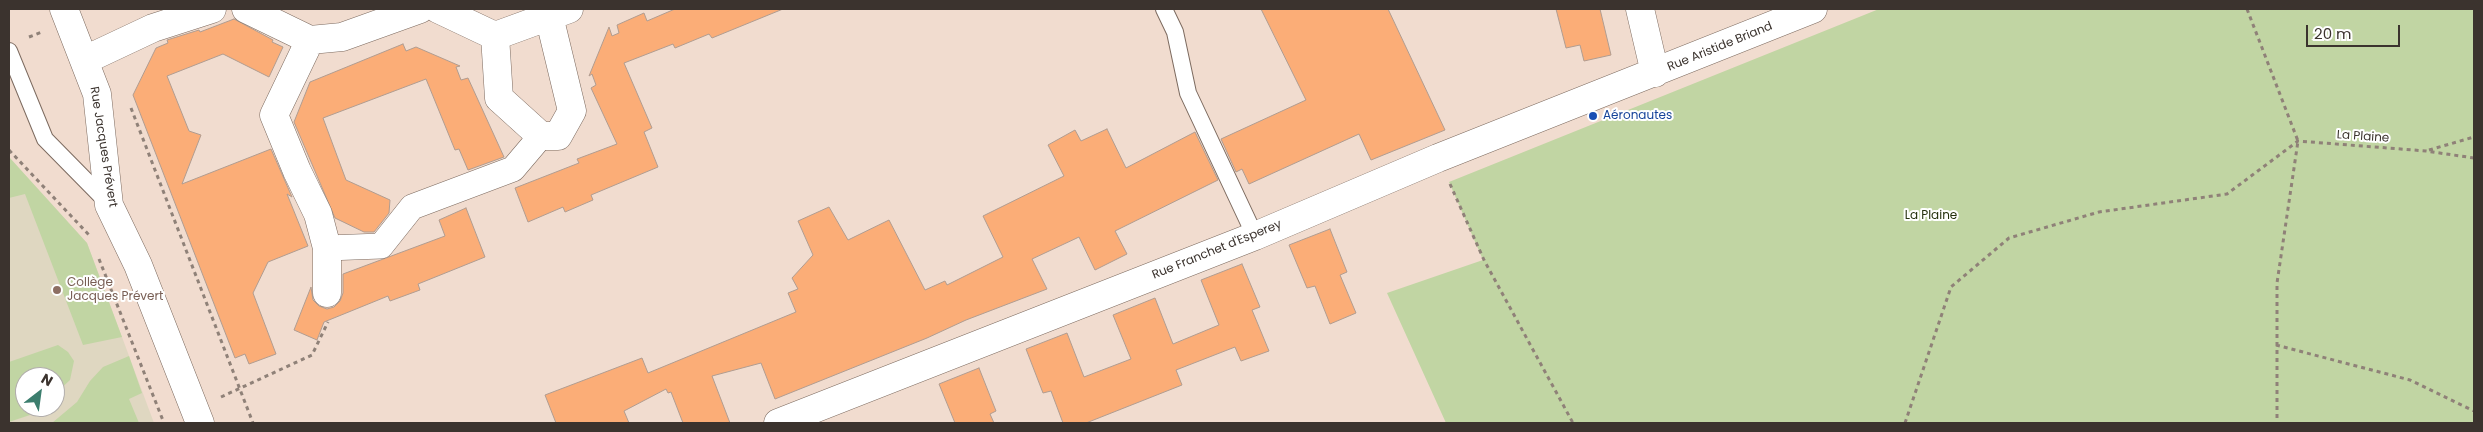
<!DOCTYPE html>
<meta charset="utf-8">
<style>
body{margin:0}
#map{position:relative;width:2483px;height:432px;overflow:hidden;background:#f1dccf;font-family:Poppins,sans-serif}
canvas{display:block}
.frame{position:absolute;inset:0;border:10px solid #3b332e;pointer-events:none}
.north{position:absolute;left:15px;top:367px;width:50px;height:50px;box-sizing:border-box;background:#fff;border:1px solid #b1adab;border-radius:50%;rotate:30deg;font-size:14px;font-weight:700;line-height:20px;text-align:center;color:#3b332e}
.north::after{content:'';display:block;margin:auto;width:18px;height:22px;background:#3c7e6e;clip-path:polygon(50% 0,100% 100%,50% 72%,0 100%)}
.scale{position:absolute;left:2306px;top:25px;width:94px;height:22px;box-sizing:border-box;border:2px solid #3b332e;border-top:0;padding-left:6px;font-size:15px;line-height:18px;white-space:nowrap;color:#3b332e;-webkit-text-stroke:4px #fff;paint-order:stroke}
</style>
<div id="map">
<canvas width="2483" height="432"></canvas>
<div class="frame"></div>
<div class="north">N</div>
<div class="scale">20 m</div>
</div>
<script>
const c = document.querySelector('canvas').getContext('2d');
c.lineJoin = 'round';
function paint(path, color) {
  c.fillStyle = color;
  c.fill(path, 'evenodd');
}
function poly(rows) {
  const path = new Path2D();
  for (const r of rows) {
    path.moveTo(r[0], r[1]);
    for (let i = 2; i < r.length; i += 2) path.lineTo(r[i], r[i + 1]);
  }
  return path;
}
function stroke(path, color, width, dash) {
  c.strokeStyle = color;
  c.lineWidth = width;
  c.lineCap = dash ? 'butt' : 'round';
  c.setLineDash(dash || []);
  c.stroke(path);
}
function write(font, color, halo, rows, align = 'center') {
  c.font = font + ' Poppins,sans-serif';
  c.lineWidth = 4;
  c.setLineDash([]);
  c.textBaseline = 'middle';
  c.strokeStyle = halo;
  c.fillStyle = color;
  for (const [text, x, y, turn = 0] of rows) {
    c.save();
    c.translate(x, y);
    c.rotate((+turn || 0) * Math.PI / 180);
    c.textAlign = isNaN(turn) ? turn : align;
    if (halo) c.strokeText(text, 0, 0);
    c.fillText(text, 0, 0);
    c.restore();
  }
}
paint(poly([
 [9,157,87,243,154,423,9,423],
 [25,377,55,377,55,407,25,407]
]), '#dfd7c1');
paint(poly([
 [1879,9,2474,9,2474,423,1446,423,1387,293,1483,260,1449,182],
 [9,157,87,243,122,337,83,345,25,194,9,198],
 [58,345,68,352,74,361,70,380,55,394,55,377,25,377,25,407,39,407,30,415,9,422,9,362],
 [129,356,142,393,129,399,139,423,52,423,77,402,90,381,103,367]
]), '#c1d5a3');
const building = poly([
 [675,9,783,9,712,38,709,34,675,48,673,44,624,63,652,128,644,132,658,167,591,195,593,200,565,212,563,207,528,222,515,188,579,163,577,159,617,144,591,88,596,85,592,74,589,76,609,27,612,36,619,33,617,25,644,13,647,21,675,9],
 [1261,9,1388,9,1445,130,1371,160,1359,134,1249,184,1242,169,1236,172,1221,139,1306,100,1261,9],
 [1556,9,1600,9,1611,55,1584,61,1580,45,1566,48,1556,9],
 [234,19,273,40,272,42,283,47,269,77,223,54,167,76,189,131,201,135,182,184,271,149,292,197,287,194,308,246,268,262,253,293,276,354,249,364,245,354,235,358,133,95,156,48,168,43,167,40,199,30,200,32,234,19],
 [403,44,406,51,416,47,460,66,456,67,461,80,468,78,504,157,468,170,459,149,455,150,426,79,323,118,346,180,390,200,389,213,374,232,364,232,335,218,294,122,310,82,403,44],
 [1107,129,1126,168,1195,132,1218,180,1115,231,1127,254,1095,270,1079,237,1032,259,1047,289,966,320,927,338,775,399,761,363,712,376,730,423,683,423,671,392,668,393,666,389,624,411,629,423,556,423,545,395,642,358,648,373,796,312,788,293,798,289,792,278,813,255,798,221,829,207,848,240,889,220,925,290,945,281,947,285,1003,257,983,216,1064,176,1048,145,1075,130,1081,141,1107,129],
 [466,208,485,257,418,284,420,290,390,301,388,296,324,322,317,340,294,330,311,287,313,300,319,306,327,309,334,307,340,301,343,293,343,274,445,236,439,220,466,208],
 [1330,229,1347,272,1340,275,1356,313,1330,324,1315,286,1307,288,1289,245,1330,229],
 [1242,264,1260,307,1252,310,1269,351,1241,361,1235,347,1176,370,1182,385,1086,423,1063,423,1051,391,1043,393,1026,349,1067,333,1084,377,1131,359,1113,315,1155,298,1173,344,1219,325,1201,280,1242,264],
 [979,368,996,411,990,414,994,423,955,423,939,384,979,368]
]);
paint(building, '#fbad77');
stroke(building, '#b09c90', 1);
const service = poly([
 [1164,9,1175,32,1188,93,1255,236],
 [9,51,45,139,108,203]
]);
const pedestrian = poly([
 [327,248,381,246,412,207,513,169,541,136]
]);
const minor = poly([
 [64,9,97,94,109,205,138,265,200,423],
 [246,9,310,40,342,37,420,9],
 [438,9,495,36,569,9],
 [495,36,499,98,541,136,558,136,572,111,549,16],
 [310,40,274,115,297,171,318,214,327,248,327,293],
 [85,60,153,28,212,9]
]);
const tertiary = poly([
 [1640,9,1655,73],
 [778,423,1255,236,1438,158,1813,9]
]);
stroke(service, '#7c6a5f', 18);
stroke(pedestrian, '#7c6a5f', 26);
stroke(minor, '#7c6a5f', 29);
stroke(tertiary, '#7c6a5f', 29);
stroke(poly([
 [2247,9,2298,141,2277,283,2277,423],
 [29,37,42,32],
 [131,108,253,423],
 [9,150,89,235],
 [2429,150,2474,137],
 [1450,184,1484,260,1573,423],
 [99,259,164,423],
 [2276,345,2410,380,2474,411],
 [221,397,312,355,328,322],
 [1905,423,1951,287,2009,238,2099,212,2227,194,2298,141,2426,151,2474,158]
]), '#8f8178', 3, [4, 4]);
stroke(service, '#fff', 16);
stroke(pedestrian, '#fff', 25);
stroke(minor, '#fff', 28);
stroke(tertiary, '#fff', 28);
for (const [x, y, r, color] of [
 [1593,116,5,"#1a4fb4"],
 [57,290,5,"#8d6e63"]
]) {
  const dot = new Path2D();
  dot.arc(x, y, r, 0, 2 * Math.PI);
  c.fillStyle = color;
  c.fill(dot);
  stroke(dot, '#fff', 2);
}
write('12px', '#3b332e', '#fff', [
 ["Rue Aristide Briand",1720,47,-22],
 ["La Plaine",2363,137,4],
 ["Rue Jacques Prévert",103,147,81],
 ["Rue Franchet d'Esperey",1217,250,-22]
]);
write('12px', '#164399', '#fff', [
 ["Aéronautes",1603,116]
], 'left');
write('12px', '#25310d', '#fff', [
 ["La Plaine",1931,216]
]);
write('12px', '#785e54', '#fff', [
 ["Collège",67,283],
 ["Jacques Prévert",67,297]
], 'left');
</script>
